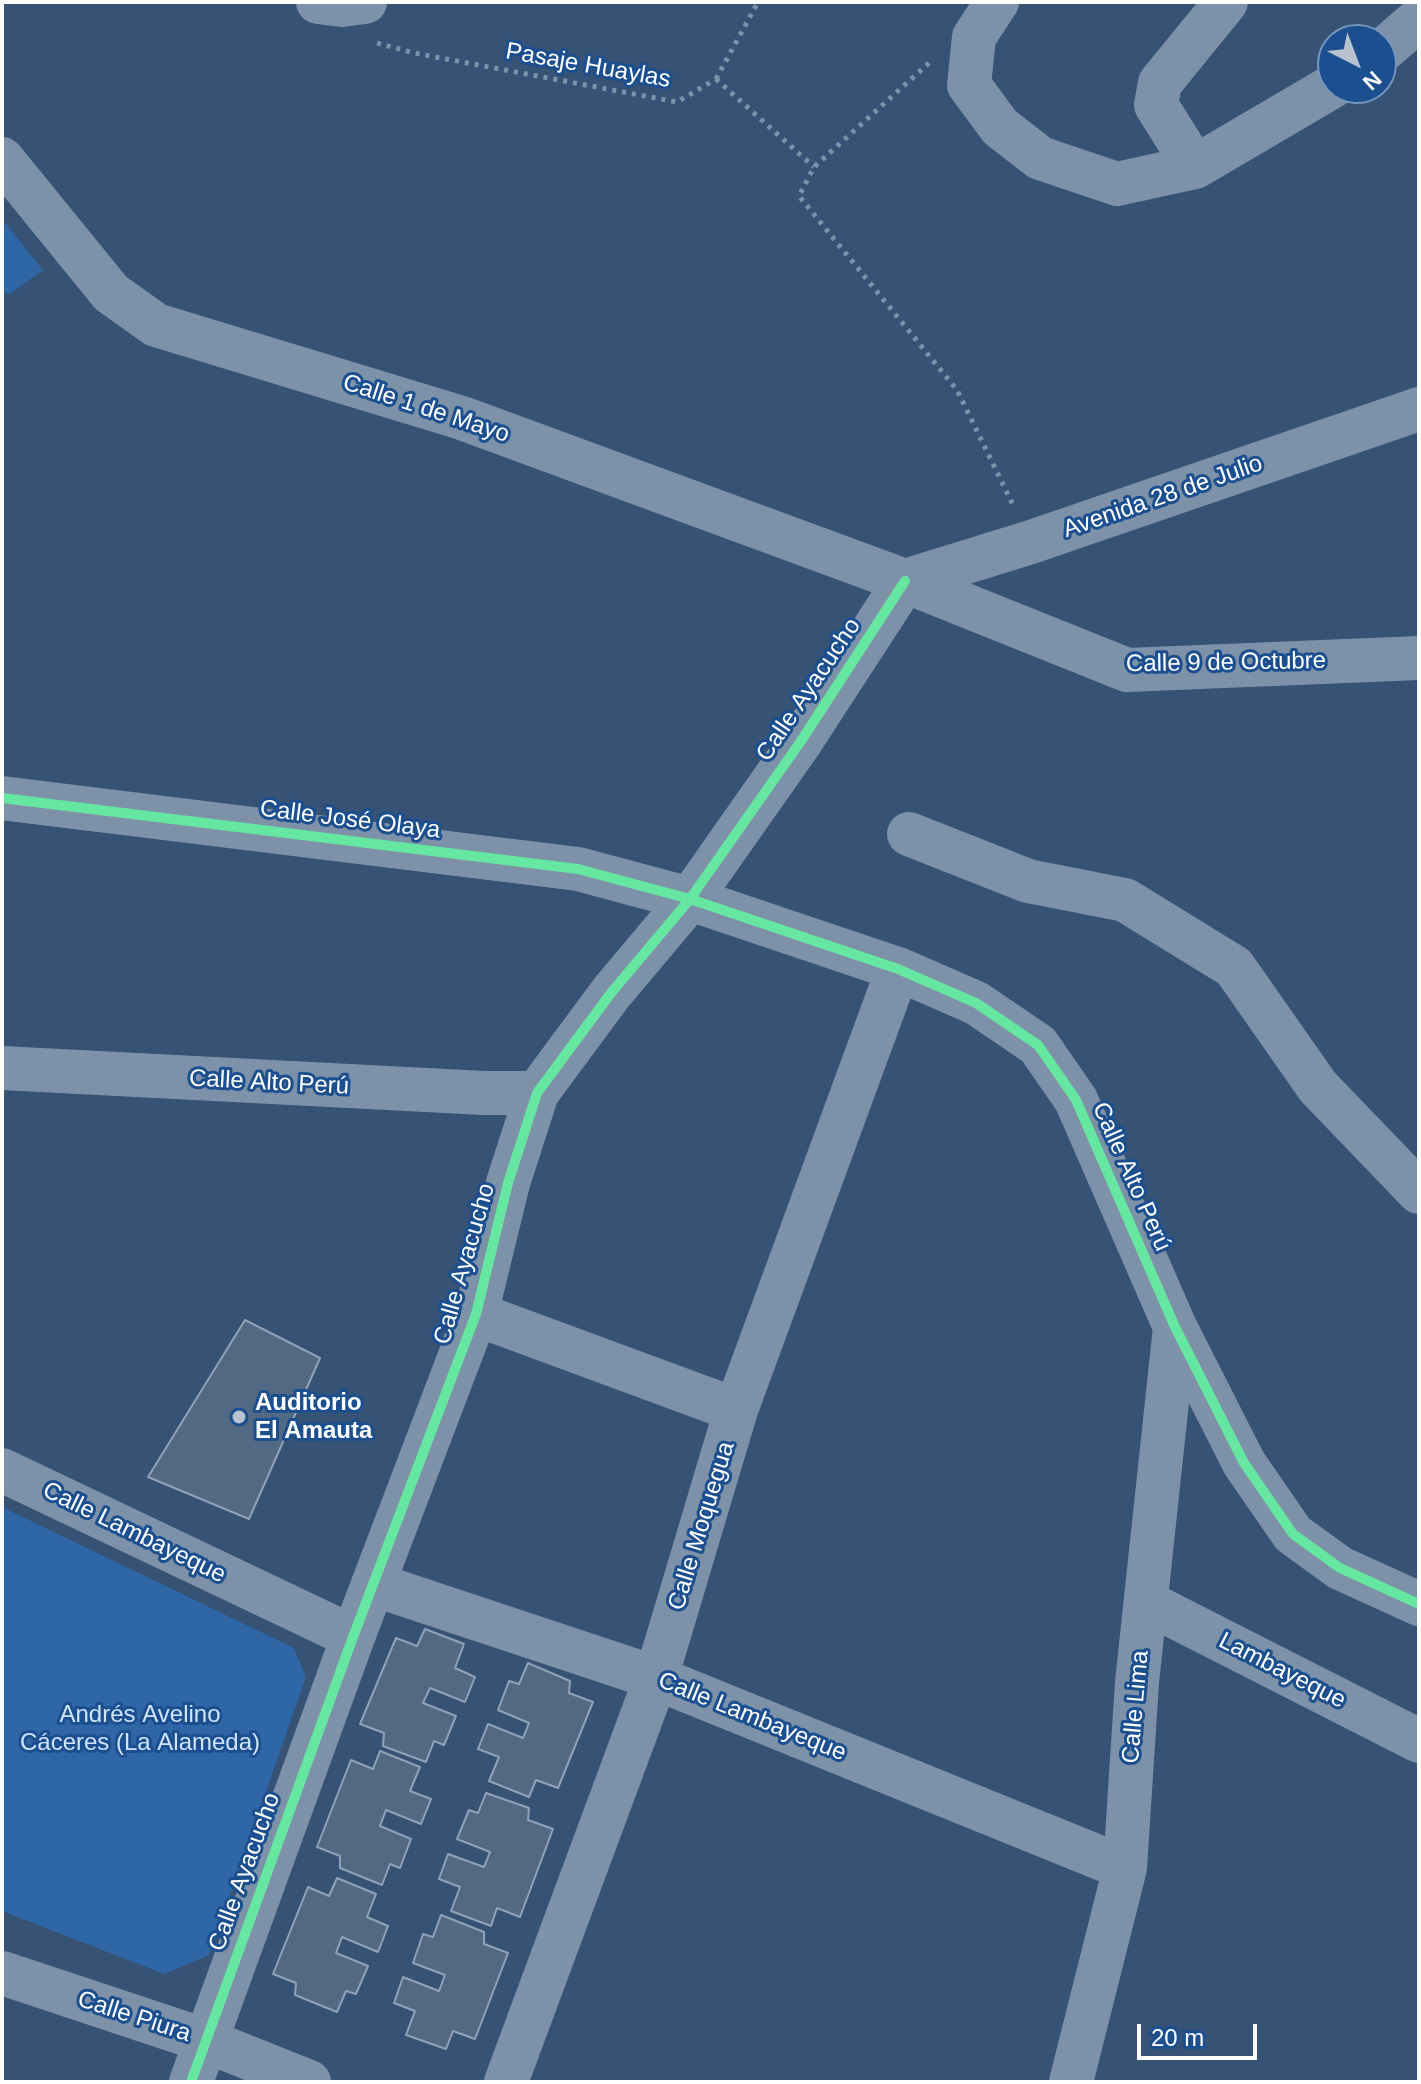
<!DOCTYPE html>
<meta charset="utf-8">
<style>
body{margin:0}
#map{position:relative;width:1421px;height:2084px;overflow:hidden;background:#365274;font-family:Arial,sans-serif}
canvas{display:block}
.frame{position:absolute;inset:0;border:4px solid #fff;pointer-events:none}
.north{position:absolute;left:1317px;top:24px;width:80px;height:80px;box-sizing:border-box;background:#1b4f8f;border:2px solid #7695bc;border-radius:50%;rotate:138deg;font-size:22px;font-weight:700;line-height:32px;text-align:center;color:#fff}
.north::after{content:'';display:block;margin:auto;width:28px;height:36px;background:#b9c2ce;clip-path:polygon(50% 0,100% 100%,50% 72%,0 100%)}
.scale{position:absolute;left:1137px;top:2024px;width:120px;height:36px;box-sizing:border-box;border:4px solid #fff;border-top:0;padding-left:10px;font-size:24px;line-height:28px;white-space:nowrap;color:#fff;-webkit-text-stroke:6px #1b4f8f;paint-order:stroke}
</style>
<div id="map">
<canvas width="1421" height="2084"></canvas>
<div class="frame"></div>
<div class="north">N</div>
<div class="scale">20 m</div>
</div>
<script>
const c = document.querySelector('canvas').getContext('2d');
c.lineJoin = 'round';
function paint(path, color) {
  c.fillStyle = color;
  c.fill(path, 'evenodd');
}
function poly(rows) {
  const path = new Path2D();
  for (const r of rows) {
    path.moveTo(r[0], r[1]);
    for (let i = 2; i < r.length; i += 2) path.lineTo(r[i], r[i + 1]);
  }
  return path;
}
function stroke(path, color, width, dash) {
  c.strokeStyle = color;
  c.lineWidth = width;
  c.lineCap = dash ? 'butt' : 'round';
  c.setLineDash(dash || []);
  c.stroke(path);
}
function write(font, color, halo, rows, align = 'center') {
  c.font = font + ' Arial,sans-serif';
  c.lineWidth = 6;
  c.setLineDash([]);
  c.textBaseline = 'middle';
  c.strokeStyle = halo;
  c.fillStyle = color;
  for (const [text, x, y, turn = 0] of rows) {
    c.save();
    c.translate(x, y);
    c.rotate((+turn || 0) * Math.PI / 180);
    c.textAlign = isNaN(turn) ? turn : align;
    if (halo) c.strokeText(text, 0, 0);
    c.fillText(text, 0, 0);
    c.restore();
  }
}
paint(poly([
 [2,219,43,270,10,294,2,291],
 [2,1507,294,1648,306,1677,209,1955,164,1974,2,1911]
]), '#2f66a5');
const building = poly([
 [245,1320,320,1358,249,1519,148,1477,245,1320],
 [425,1629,464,1644,455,1668,475,1677,465,1702,430,1688,423,1703,456,1716,444,1745,434,1741,426,1762,383,1746,384,1733,360,1724,396,1638,417,1646,425,1629],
 [528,1663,570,1681,569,1693,593,1702,558,1788,536,1780,529,1797,489,1781,499,1757,478,1749,488,1724,523,1738,529,1723,498,1710,509,1681,519,1684,528,1663],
 [380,1751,420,1767,410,1791,431,1799,421,1824,386,1810,380,1826,411,1839,400,1868,390,1864,382,1885,340,1868,340,1856,317,1847,351,1760,373,1769,380,1751],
 [486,1793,529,1808,528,1820,553,1829,520,1917,497,1908,491,1926,451,1911,460,1887,439,1879,448,1854,484,1867,490,1852,457,1839,469,1810,478,1813,486,1793],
 [337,1878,376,1894,367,1917,388,1926,378,1952,342,1937,336,1953,368,1966,356,1994,346,1991,337,2012,295,1995,296,1983,273,1974,308,1887,329,1896,337,1878],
 [441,1915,484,1932,484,1944,508,1953,475,2039,453,2031,446,2049,406,2035,415,2011,394,2003,403,1977,439,1991,445,1975,413,1963,423,1934,433,1937,441,1915]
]);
paint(building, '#526984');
stroke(building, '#92a2b6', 2);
stroke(poly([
 [377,43,414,53,677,102,716,79],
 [929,63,814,167,799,196,957,390,1013,505],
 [716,79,814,167],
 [716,79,758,2]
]), '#7d92a8', 5, [4, 6]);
stroke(poly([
 [318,2,342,5,365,2],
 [997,2,974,37,969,85,1000,127,1040,158,1117,184,1195,167,1333,86],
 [1381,52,1419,19],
 [2,159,111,293,156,325,462,418,905,581,1127,670,1419,658],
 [1195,167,1156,105,1160,83,1226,2],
 [905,581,1031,542,1419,409],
 [2,798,578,869,690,899,898,969,976,1003,1038,1045,1076,1100,1175,1327,1244,1463,1293,1534,1340,1568,1419,1604],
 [909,834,1028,881,1125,900,1234,967,1318,1087,1419,1192],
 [2,1068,484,1093,537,1093],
 [476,1314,736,1410],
 [2,1470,353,1637],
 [373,1584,656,1678,1125,1868],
 [1146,1602,1419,1741],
 [2,1973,204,2040,309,2082],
 [191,2082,353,1637,476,1314,508,1183,537,1093,611,993,690,899,801,741,905,581],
 [506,2082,656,1678,736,1410,898,969],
 [1071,2082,1125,1868,1137,1682,1175,1327]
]), '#7d92a8', 44);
stroke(poly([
 [2,798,578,869,690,899,898,969,976,1003,1038,1045,1076,1100,1175,1327,1244,1463,1293,1534,1340,1568,1419,1604],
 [191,2082,353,1637,476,1314,508,1183,537,1093,611,993,690,899,801,741,905,581]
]), '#66e7a1', 10);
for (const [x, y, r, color] of [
 [239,1417,8,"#b9c2ce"]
]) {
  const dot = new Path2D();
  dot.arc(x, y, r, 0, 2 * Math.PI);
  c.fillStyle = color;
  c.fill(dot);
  stroke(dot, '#1b4f8f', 3);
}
write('24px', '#fff', '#1b4f8f', [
 ["Pasaje Huaylas",588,66,10],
 ["Calle 1 de Mayo",426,409,18],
 ["Avenida 28 de Julio",1163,497,-19],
 ["Calle 9 de Octubre",1226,663,-1],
 ["Calle Ayacucho",809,690,-56],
 ["Calle José Olaya",350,820,7],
 ["Calle Alto Perú",269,1083,3],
 ["Calle Alto Perú",1131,1177,66],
 ["Calle Ayacucho",465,1264,-74],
 ["Calle Moquegua",702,1526,-73],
 ["Calle Lambayeque",134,1533,26],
 ["Lambayeque",1282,1671,27],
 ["Calle Lima",1136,1707,-85],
 ["Calle Lambayeque",752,1717,22],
 ["Calle Ayacucho",245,1872,-70],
 ["Calle Piura",134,2017,18]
]);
write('bold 24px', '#fff', '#1b4f8f', [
 ["Auditorio",255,1403],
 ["El Amauta",255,1431]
], 'left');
write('24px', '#cfe3fa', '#1b4f8f', [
 ["Andrés Avelino",140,1715],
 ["Cáceres (La Alameda)",140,1743]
]);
</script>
